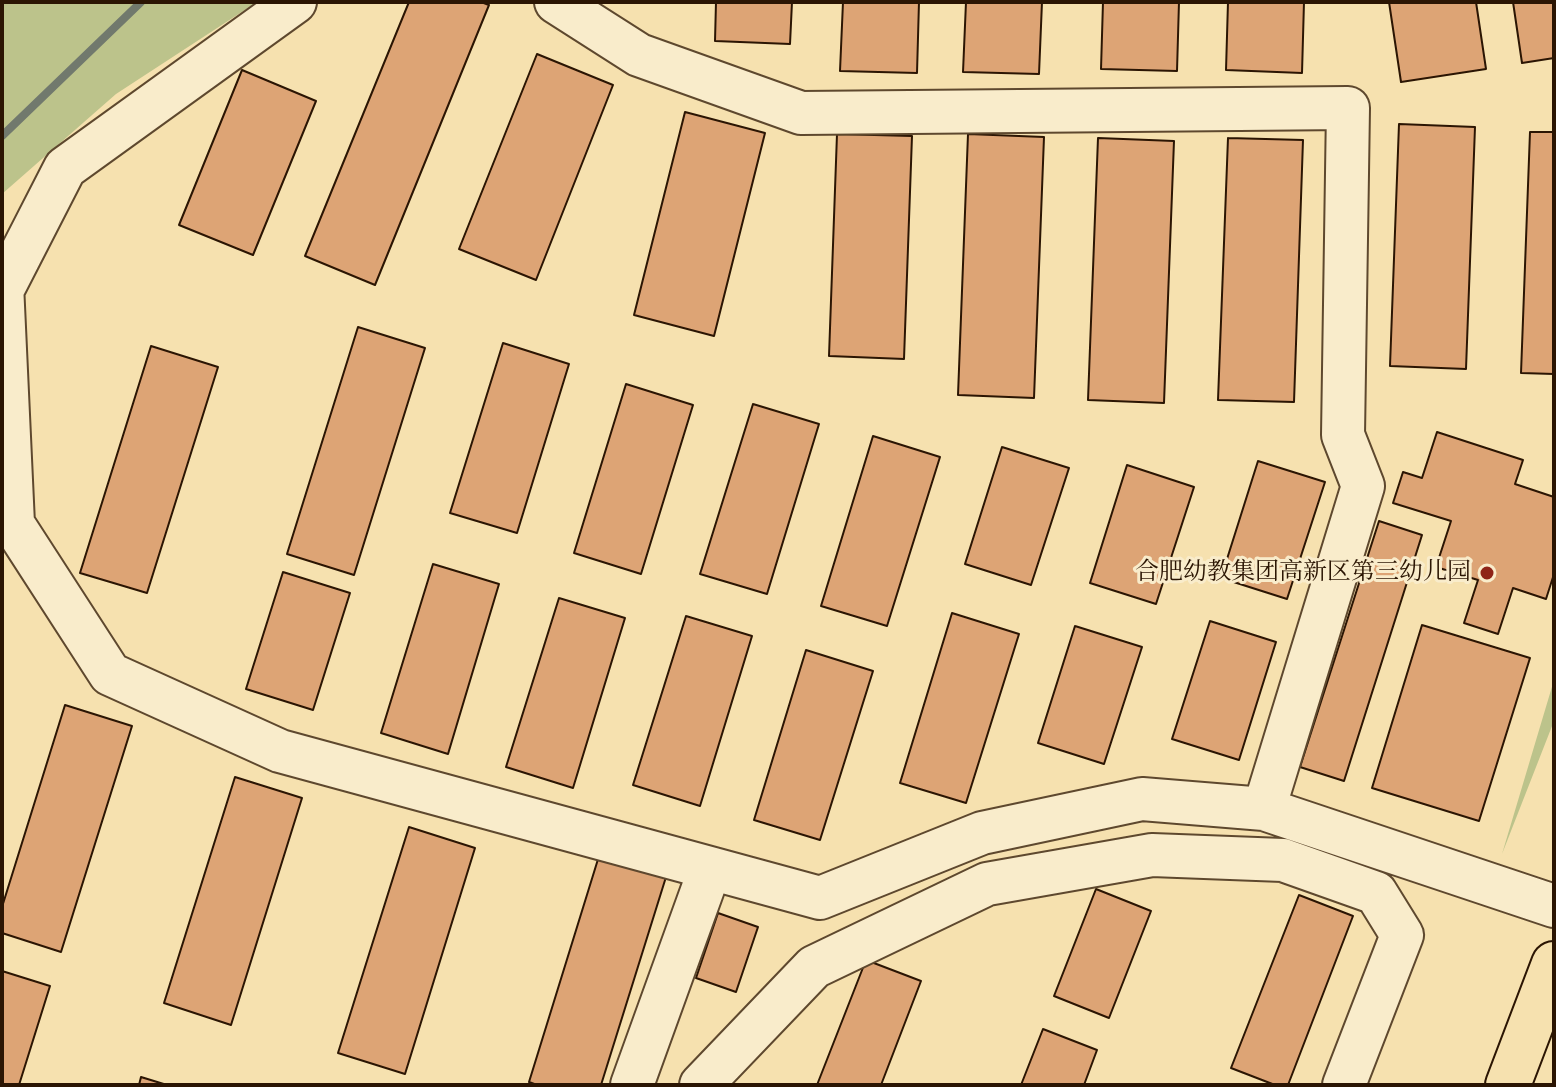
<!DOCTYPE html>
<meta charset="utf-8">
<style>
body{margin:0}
#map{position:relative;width:1556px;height:1087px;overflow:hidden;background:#f6e1af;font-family:"Gentium Book Plus",serif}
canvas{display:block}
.frame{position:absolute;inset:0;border:4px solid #2b1503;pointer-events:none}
</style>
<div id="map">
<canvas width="1556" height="1087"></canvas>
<div class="frame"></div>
</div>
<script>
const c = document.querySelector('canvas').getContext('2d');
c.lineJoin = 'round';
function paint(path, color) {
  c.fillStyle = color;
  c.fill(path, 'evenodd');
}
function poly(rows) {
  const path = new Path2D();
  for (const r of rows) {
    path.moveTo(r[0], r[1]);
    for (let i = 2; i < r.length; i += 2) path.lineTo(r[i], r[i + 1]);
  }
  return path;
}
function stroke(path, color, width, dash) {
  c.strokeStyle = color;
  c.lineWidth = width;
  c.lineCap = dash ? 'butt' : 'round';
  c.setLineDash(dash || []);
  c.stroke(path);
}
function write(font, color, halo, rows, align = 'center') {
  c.font = font + ' "Gentium Book Plus","Noto Serif SC",serif';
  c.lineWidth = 6;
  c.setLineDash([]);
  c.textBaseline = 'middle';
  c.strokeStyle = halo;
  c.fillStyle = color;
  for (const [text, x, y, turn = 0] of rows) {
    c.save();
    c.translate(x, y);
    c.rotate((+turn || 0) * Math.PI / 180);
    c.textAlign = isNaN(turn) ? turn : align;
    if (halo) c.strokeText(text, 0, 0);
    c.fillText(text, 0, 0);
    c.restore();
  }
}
paint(poly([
 [2,2,257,2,116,94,2,194],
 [1554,680,1554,721,1502,854]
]), '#bcc38b');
stroke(poly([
 [2,136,141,2]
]), '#71796d', 8);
const building = poly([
 [409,2,481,2,489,5,375,285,305,256,409,2],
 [716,2,792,2,790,44,715,41,716,2],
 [843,2,919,2,917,73,840,71,843,2],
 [966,2,1042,2,1039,74,963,72,966,2],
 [1103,2,1179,2,1177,71,1101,69,1103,2],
 [1228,2,1304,2,1302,73,1226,70,1228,2],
 [1389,2,1476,2,1486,69,1401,82,1389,2],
 [1513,2,1554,2,1554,58,1522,63,1513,2],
 [537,54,613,85,536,280,459,249,537,54],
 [242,70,316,101,253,255,179,225,242,70],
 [685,112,765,133,714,336,634,315,685,112],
 [1399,124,1475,127,1466,369,1390,366,1399,124],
 [1530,132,1554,132,1554,374,1521,373,1530,132],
 [837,134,912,136,904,359,829,356,837,134],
 [968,134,1044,137,1034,398,958,395,968,134],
 [1098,138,1174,141,1164,403,1088,400,1098,138],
 [1228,138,1303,140,1294,402,1218,400,1228,138],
 [358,327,425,348,354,575,287,554,358,327],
 [503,343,569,364,517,533,450,513,503,343],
 [151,346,218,367,147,593,80,573,151,346],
 [626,384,693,405,641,574,574,553,626,384],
 [753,404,819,424,767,594,700,574,753,404],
 [1437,432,1523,460,1515,484,1554,497,1554,574,1546,599,1513,588,1498,634,1464,623,1478,580,1436,567,1451,521,1393,503,1403,472,1422,478,1437,432],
 [873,436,940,457,887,626,821,606,873,436],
 [1002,447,1069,468,1031,585,965,564,1002,447],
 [1258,461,1325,482,1287,599,1221,578,1258,461],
 [1127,465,1194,487,1156,604,1090,583,1127,465],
 [1379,521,1422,535,1344,781,1300,767,1379,521],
 [433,564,499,584,448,754,381,733,433,564],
 [283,572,350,593,313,710,246,689,283,572],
 [559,598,625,618,573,788,506,767,559,598],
 [952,613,1019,634,966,803,900,783,952,613],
 [686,616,752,636,700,806,633,785,686,616],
 [1210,621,1276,642,1239,760,1172,739,1210,621],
 [1422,625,1530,658,1479,821,1372,788,1422,625],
 [1075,626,1142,647,1104,764,1038,743,1075,626],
 [806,650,873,671,820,840,754,820,806,650],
 [65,705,132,726,61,952,2,933,2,907,65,705],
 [235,777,302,798,231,1025,164,1003,235,777],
 [409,827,475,848,405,1074,338,1053,409,827],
 [599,856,666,877,601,1085,537,1085,529,1082,599,856],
 [1096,889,1151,911,1109,1018,1054,996,1096,889],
 [1299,895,1353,916,1288,1085,1275,1085,1231,1068,1299,895],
 [718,913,758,927,736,992,696,978,718,913],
 [866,960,921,981,881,1085,817,1085,866,960],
 [2,971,50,986,19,1085,2,1085,2,971],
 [1043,1029,1097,1050,1084,1085,1021,1085,1043,1029],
 [141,1077,167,1085,139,1085,141,1077]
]);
paint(building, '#dda475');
stroke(building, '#2b1503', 2);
const minor = poly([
 [556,2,639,55,801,113,1348,108,1343,435,1363,486,1264,809],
 [2,284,13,524,110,674,280,751,820,898,982,833,1142,799,1264,809,1554,906],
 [4,287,65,168,295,2],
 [632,1085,710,869],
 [701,1085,814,967,987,884,1152,855,1283,860,1376,893,1402,935,1344,1085]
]);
const major = poly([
 [1508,1085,1554,964]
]);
stroke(minor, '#5e482e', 46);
stroke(major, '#2b1503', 48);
stroke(minor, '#f9eccb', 42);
stroke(major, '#f6e1af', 44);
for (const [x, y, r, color] of [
 [1487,573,8,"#8f2418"]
]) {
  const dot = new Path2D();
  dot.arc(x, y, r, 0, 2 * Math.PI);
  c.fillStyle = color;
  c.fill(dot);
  stroke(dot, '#f9eccb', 3);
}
write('24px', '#2b1503', '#f9eccb', [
 ["合肥幼教集团高新区第三幼儿园",1471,573]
], 'right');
</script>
